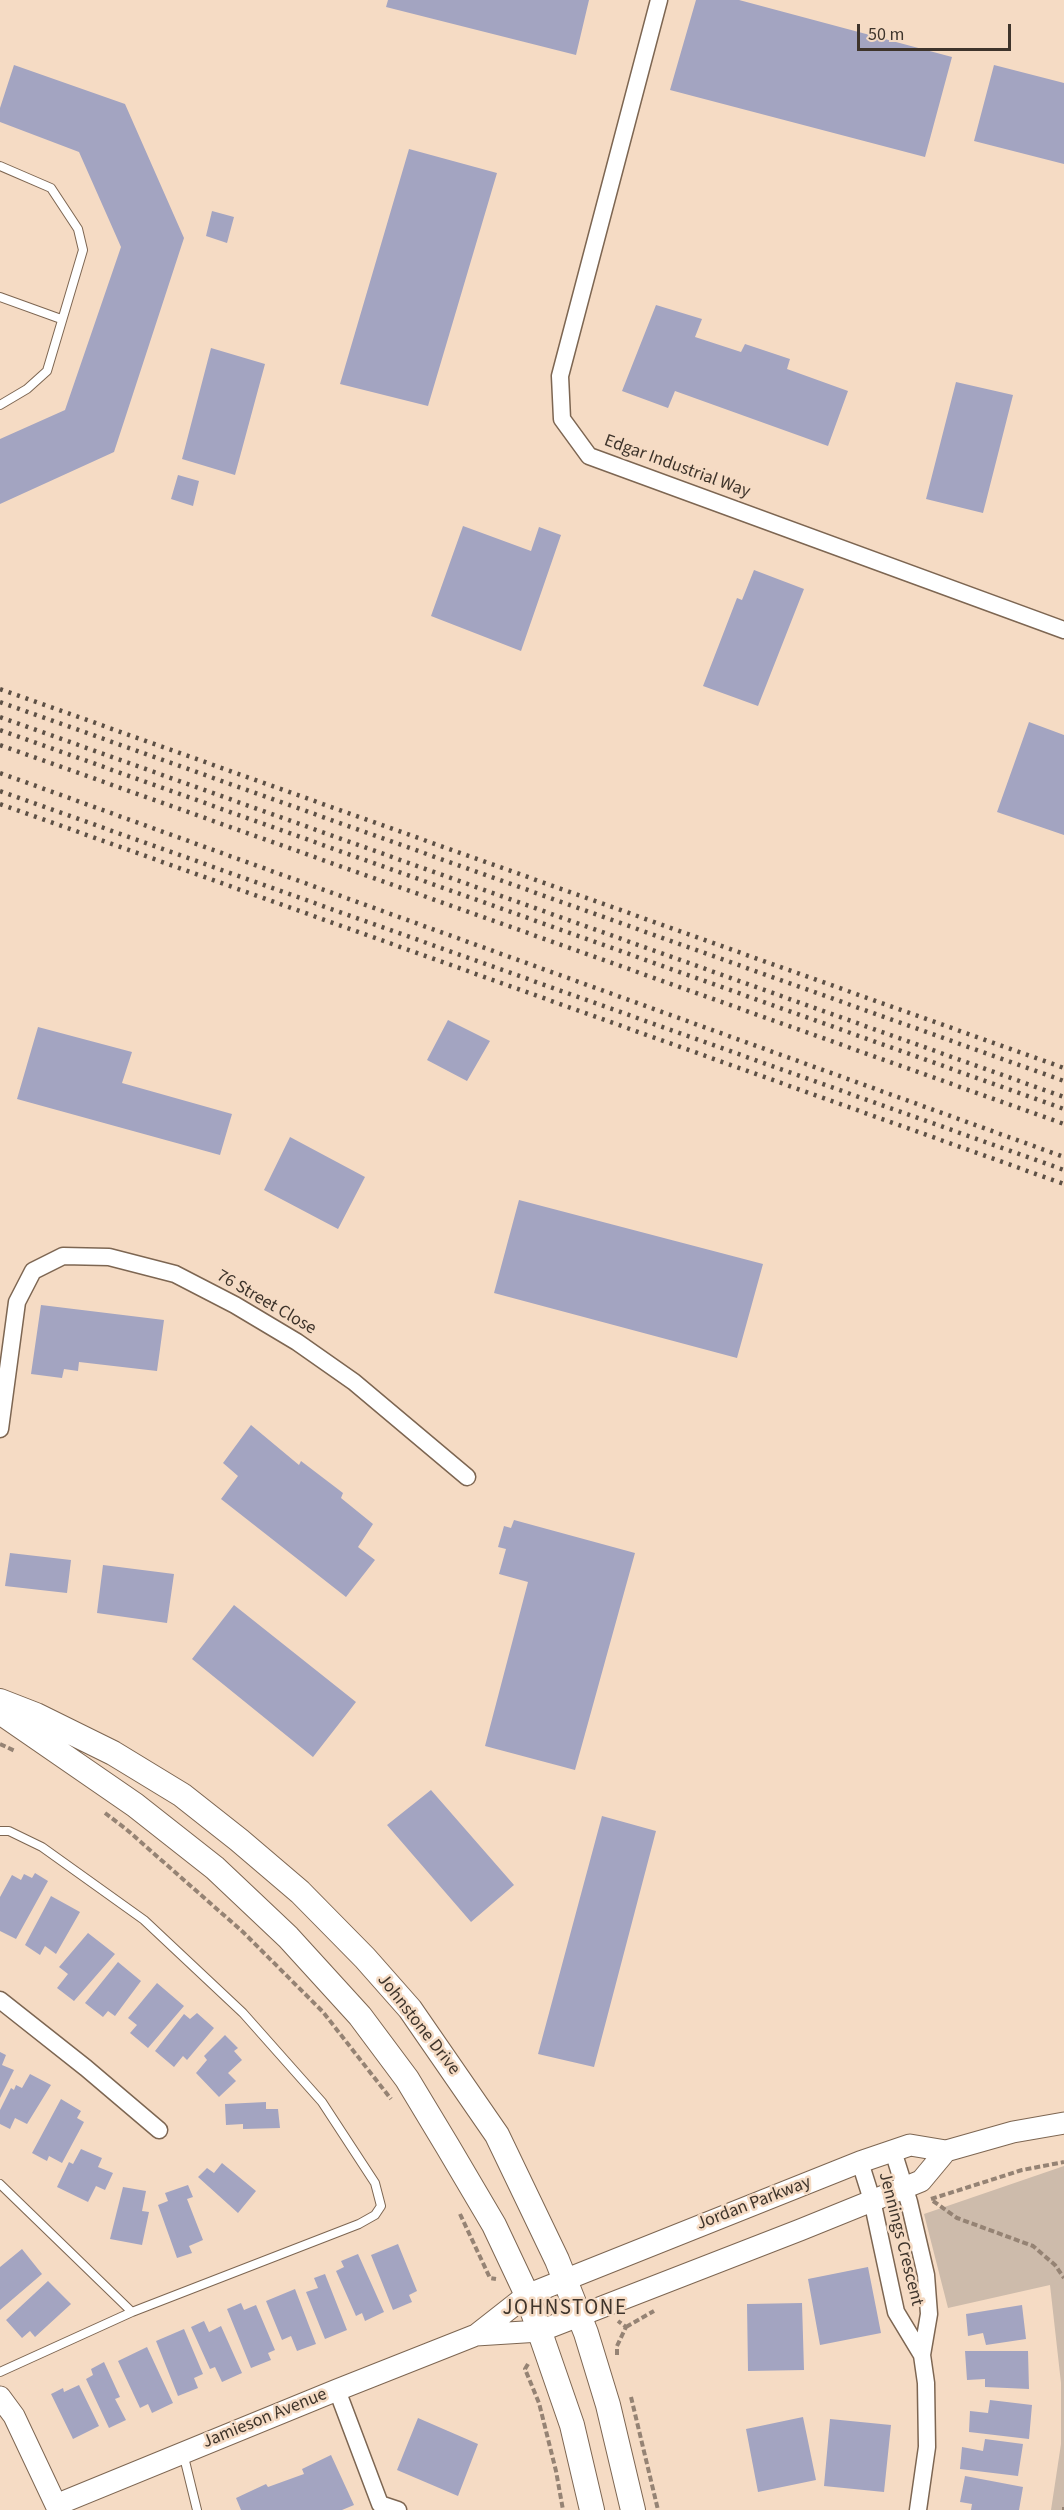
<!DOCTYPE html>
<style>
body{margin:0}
#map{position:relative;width:1064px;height:2510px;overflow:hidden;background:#f5dbc4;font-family:"Source Sans 3",sans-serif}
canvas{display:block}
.scale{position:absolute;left:857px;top:24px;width:154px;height:27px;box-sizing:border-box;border:3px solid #3e342b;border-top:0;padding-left:8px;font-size:18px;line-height:21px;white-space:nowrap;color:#3e342b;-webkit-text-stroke:4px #f5dbc4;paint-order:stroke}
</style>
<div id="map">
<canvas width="1064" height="2510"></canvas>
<div class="scale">50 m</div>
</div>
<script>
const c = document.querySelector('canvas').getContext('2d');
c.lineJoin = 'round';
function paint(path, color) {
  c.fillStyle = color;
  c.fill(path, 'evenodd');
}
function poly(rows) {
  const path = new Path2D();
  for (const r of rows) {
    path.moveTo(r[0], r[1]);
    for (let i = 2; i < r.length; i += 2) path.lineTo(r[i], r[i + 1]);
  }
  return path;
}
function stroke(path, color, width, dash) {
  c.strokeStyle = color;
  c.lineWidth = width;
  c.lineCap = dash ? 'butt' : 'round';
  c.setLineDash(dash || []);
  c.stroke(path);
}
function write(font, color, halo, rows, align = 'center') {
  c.font = font + ' "Source Sans 3",sans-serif';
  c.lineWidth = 5;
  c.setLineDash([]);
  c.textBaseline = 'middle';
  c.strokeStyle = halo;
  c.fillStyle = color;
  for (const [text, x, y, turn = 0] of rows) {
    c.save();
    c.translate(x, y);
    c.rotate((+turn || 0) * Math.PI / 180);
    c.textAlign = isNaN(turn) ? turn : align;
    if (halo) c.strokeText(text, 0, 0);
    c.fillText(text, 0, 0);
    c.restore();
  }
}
paint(poly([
 [1064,2166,1064,2510,1051,2510,1061,2444,1061,2383,1050,2285,948,2308,924,2214]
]), '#cdbbab');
paint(poly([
 [388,0,589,0,576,55,386,7],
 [696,0,739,0,952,57,925,157,670,90],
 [14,65,125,104,184,238,114,452,0,504,0,439,65,410,121,247,79,152,0,122,0,108],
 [994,65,1064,83,1064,164,974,141],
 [409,149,497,173,428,406,340,384],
 [212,211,234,217,227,243,206,236],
 [656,305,702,319,695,337,741,352,745,344,790,359,787,369,848,391,828,446,675,391,668,408,622,391],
 [211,348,265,364,235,475,182,459],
 [956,382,1013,395,983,513,926,499],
 [178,475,199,481,193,506,171,499],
 [463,526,531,551,539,527,561,535,521,651,431,616],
 [754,570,804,589,758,706,703,686,737,598,742,600],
 [1029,722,1064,735,1064,835,997,812],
 [448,1020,490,1041,467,1081,427,1060],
 [38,1027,132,1052,122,1083,232,1114,220,1155,17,1099],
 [290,1137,365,1177,338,1229,264,1190],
 [519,1200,763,1264,737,1358,494,1293],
 [41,1305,164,1320,157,1371,79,1362,78,1371,64,1369,62,1378,31,1374],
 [251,1425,299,1465,301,1461,343,1493,341,1498,373,1524,358,1547,375,1560,346,1597,221,1499,238,1476,223,1463],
 [514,1520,635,1553,575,1770,485,1746,528,1582,499,1574,506,1549,498,1547,504,1526,511,1528],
 [10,1553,71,1560,67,1593,5,1586],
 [103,1565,174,1574,167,1623,97,1613],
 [234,1605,356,1702,313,1757,192,1659],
 [431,1790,514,1885,471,1922,387,1825],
 [602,1816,656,1831,594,2067,538,2054],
 [35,1873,48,1881,16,1939,0,1931,0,1897,12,1875,21,1880,24,1874,32,1878],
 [51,1896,80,1912,56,1954,45,1946,40,1955,25,1945],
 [88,1933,115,1954,74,2001,57,1988,68,1974,59,1967],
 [118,1962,141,1981,115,2016,108,2011,103,2017,85,2003],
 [157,1983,184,2006,148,2048,130,2033,137,2025,128,2018],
 [197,2013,214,2028,187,2060,183,2056,174,2067,155,2051,184,2014,190,2019],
 [225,2035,238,2048,234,2051,242,2060,228,2073,236,2081,219,2097,196,2073,207,2060,204,2056],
 [0,2052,6,2055,2,2065,14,2070,0,2098],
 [30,2074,51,2085,27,2124,15,2118,10,2129,0,2124,0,2110,11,2088,14,2090,16,2085,22,2088],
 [61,2099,81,2111,77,2118,84,2122,62,2163,49,2156,47,2161,32,2153],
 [266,2102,266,2109,278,2109,280,2128,243,2129,243,2124,226,2125,225,2104],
 [81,2149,102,2158,98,2167,113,2173,105,2190,96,2186,88,2202,57,2187,69,2162,73,2164],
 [222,2163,256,2191,238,2213,198,2177,207,2168,214,2173],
 [188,2185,193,2197,187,2199,203,2240,189,2246,192,2253,177,2258,158,2205,168,2201,165,2193],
 [123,2187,146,2191,142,2211,149,2212,142,2245,110,2239],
 [398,2244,417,2291,409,2295,412,2302,393,2310,371,2255],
 [22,2249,42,2274,0,2310,0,2267],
 [358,2254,384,2312,365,2321,362,2313,356,2316,336,2271,344,2267,341,2261],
 [868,2267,881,2333,820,2345,808,2279],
 [325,2274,347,2330,325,2339,306,2292,318,2288,314,2278],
 [48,2281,71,2304,35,2337,30,2331,22,2338,6,2320],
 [295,2289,316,2344,297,2351,291,2336,282,2340,266,2301],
 [241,2303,244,2310,256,2305,275,2350,268,2353,271,2360,251,2368,227,2309],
 [802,2303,804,2370,748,2371,747,2304],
 [1022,2305,1026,2339,986,2345,983,2333,968,2336,966,2314],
 [204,2321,209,2332,221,2326,242,2373,222,2382,215,2367,210,2369,191,2327],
 [184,2329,203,2374,194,2378,198,2388,178,2396,156,2341],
 [147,2347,173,2403,152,2413,148,2404,140,2408,118,2361],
 [965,2351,1028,2351,1029,2389,985,2387,985,2379,967,2380],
 [104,2362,120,2397,115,2399,126,2420,109,2428,86,2379,93,2375,91,2369],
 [79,2385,99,2426,73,2439,51,2394,63,2388,64,2392],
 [990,2400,1032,2405,1029,2439,969,2432,970,2411,988,2413],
 [803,2417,816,2480,758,2492,746,2429],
 [418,2418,478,2444,458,2496,397,2470],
 [830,2419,891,2425,884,2492,824,2486],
 [985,2439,1023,2444,1018,2476,960,2469,962,2447,983,2451],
 [331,2455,354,2505,342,2510,241,2510,236,2498,266,2484,268,2487,304,2474,302,2469],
 [965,2476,1023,2487,1019,2510,971,2510,972,2504,960,2502]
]), '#a3a4c1');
const service = poly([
 [0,166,51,188,78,229,83,250,47,371,27,389,0,405],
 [0,297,61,319],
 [0,1831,9,1831,42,1847,144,1920,243,2013,322,2102,375,2183,381,2206,375,2215,359,2224,132,2312,0,2372],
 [0,2184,132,2312],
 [183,2453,197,2510]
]);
const minor = poly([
 [659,0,560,376,562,419,589,456,1064,630],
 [0,1429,17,1302,33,1271,63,1256,109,1257,175,1274,235,1305,297,1342,354,1382,467,1477],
 [0,2000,86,2068,159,2130],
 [893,2151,909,2202,926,2275,929,2314,922,2355,926,2383,927,2447,918,2510],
 [860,2162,872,2200,896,2312,922,2355],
 [337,2390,380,2504],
 [380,2504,398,2510]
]);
const tertiary = poly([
 [476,2335,540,2331,800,2230,921,2181,946,2151],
 [0,2397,14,2416,56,2505,337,2390,476,2335,527,2295,860,2162,910,2145,946,2151,1013,2132,1064,2123]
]);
const secondary = poly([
 [0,1701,36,1715,113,1753,182,1795,239,1840,300,1892,365,1958,410,2009,497,2135,557,2260,586,2333,608,2405,633,2510],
 [0,1712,135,1805,215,1868,288,1937,360,2016,407,2079,448,2147,494,2225,527,2295,572,2425,592,2510]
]);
stroke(service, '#7d6652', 10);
stroke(minor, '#7d6652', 19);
stroke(tertiary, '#7d6652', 23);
stroke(secondary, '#7d6652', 26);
stroke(poly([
 [0,1744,15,1751],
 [105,1813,126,1829,243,1932,323,2012,391,2099],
 [931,2199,1022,2170,1064,2162],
 [933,2201,957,2218,1033,2246,1055,2265,1064,2278],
 [460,2214,490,2278,496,2279],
 [626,2327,654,2311],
 [617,2355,617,2346,626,2327,618,2321],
 [528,2364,525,2369,539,2403,556,2471,563,2510],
 [631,2397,658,2510],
 [1064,2510,1064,2507]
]), '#958374', 4, [6, 3]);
stroke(service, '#fff', 8);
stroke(minor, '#fff', 16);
stroke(tertiary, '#fff', 21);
stroke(secondary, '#fff', 24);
stroke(poly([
 [0,689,1064,1068],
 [0,702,1064,1081],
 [0,717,1064,1097],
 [0,730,1064,1109],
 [0,745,1064,1124],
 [0,773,1064,1157],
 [0,791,1064,1170],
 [0,804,1064,1184]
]), '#5d5045', 4.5, [3, 6]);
write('18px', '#3e342b', '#f5dbc4', [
 ["Edgar Industrial Way",677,467,20],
 ["76 Street Close",266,1303,30],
 ["Johnstone Drive",418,2025,52],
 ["Jordan Parkway",754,2204,-21],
 ["Jennings Crescent",900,2239,76],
 ["Jamieson Avenue",265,2419,-22]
]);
c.letterSpacing = '1.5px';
write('21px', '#3e342b', '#f5dbc4', [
 ["JOHNSTONE",565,2309]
]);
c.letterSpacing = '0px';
</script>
